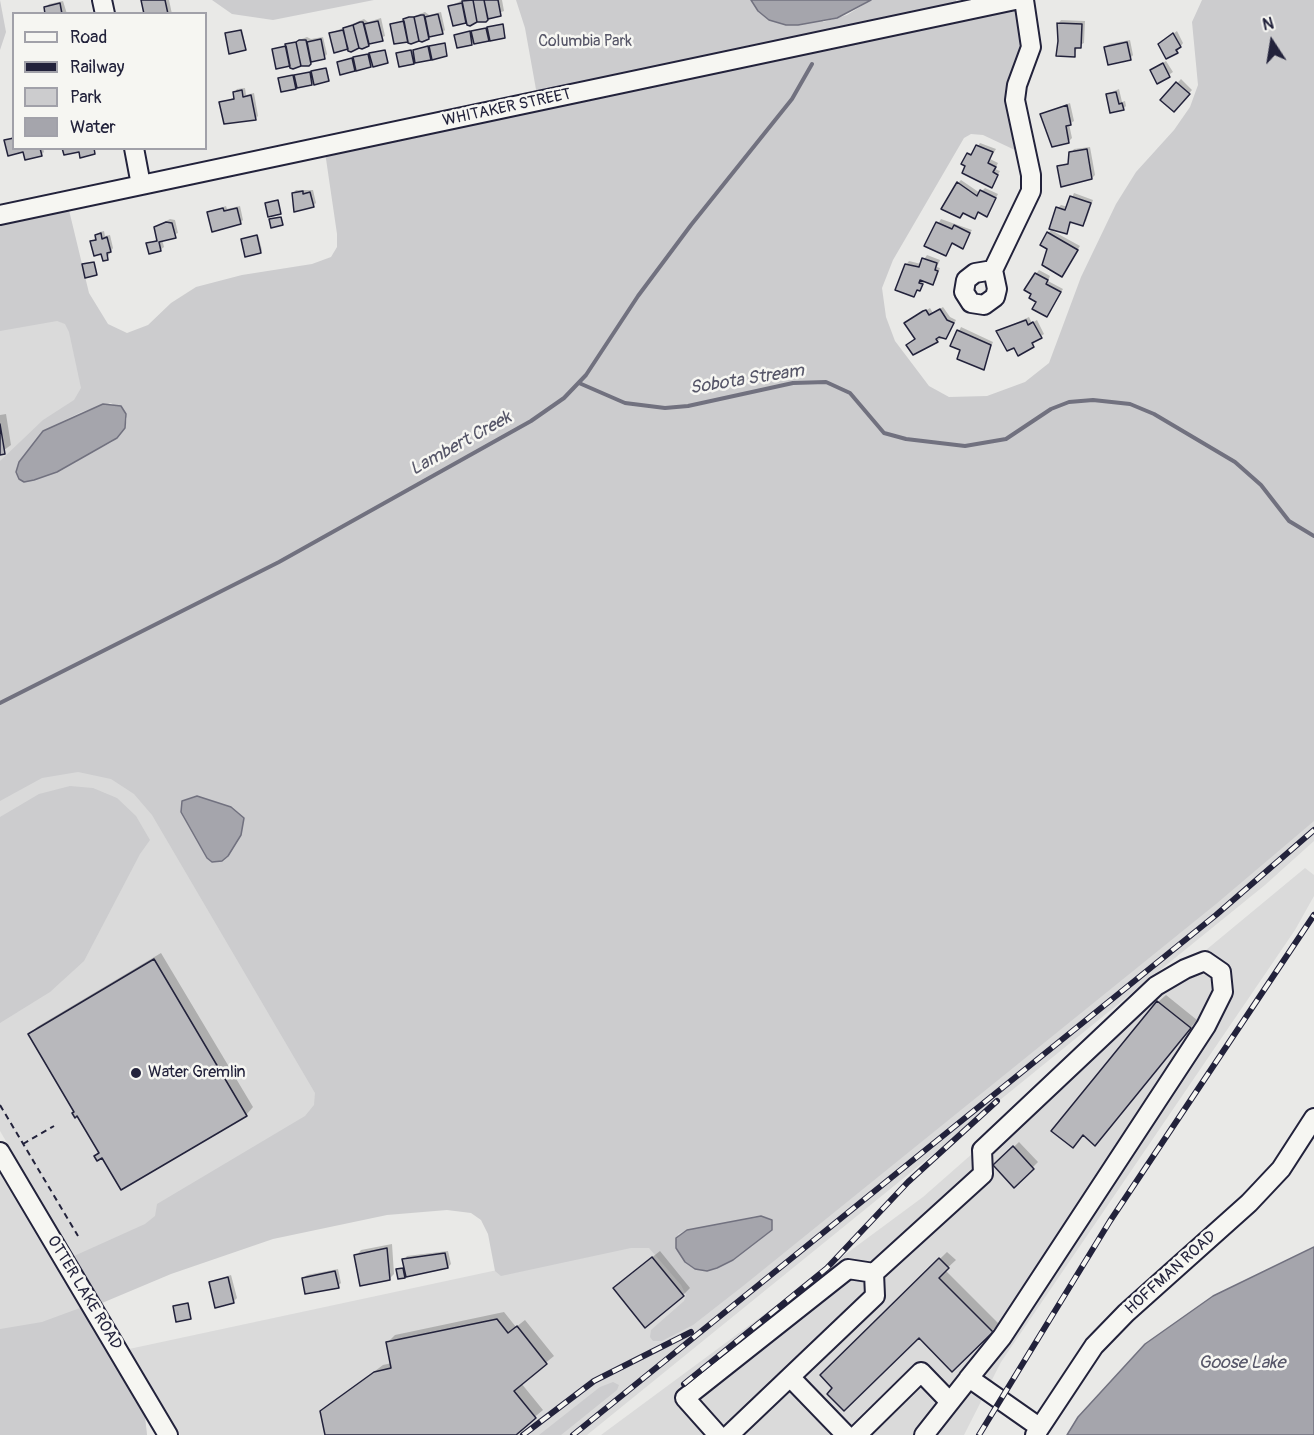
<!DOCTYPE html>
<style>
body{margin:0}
#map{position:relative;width:1314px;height:1435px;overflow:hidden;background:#e9e9e7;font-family:Pangolin,sans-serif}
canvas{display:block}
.legend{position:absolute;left:12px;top:12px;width:195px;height:138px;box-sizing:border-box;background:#f6f6f2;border:2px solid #a1a1a9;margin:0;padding:8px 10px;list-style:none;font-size:18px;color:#22223b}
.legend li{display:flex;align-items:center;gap:12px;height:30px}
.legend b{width:30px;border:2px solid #a1a1a9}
.north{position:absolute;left:1242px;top:12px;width:60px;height:60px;-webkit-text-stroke:4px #f6f6f2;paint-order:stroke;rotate:348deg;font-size:16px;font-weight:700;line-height:24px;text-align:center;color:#22223b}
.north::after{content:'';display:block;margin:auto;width:21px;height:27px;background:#22223b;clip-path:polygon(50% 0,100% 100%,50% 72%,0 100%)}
</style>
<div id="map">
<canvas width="1314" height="1435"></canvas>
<ul class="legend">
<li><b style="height:8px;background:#f6f6f2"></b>Road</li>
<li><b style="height:8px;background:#22223b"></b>Railway</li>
<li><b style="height:16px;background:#ccccce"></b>Park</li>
<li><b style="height:16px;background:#a5a5ac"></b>Water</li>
</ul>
<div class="north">N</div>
</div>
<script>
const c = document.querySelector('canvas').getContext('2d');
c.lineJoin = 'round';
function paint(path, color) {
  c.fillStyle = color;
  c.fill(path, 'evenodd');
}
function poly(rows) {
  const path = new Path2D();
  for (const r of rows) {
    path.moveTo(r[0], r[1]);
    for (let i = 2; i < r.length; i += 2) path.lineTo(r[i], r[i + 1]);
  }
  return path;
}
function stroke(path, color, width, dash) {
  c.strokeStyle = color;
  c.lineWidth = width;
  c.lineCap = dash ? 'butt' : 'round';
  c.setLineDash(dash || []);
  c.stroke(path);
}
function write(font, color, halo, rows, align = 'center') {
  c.font = font + ' Pangolin,sans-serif';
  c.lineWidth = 5;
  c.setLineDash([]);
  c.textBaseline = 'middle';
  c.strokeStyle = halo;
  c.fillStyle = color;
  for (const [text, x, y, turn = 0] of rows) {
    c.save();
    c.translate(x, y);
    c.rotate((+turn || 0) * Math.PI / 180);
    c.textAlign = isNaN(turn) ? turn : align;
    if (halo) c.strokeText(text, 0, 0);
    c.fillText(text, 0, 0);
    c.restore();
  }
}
paint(poly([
 [65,207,110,423,0,564,0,221],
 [139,679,447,1187,81,1267,0,1131,0,763],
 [1314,819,1314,841,1265,885,587,1435,180,1435,129,1349,502,1269],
 [1305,868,1314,875,1314,896,1295,930,1001,1362,964,1435,601,1435,923,1197,1171,979],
 [0,1171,145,1417,147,1435,0,1435]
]), '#dadada');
paint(poly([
 [0,0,6,32,0,50],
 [212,0,374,0,273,20,232,14],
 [516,0,818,0,823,22,847,15,871,0,956,0,957,6,537,95,525,28],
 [1202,0,1314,0,1314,821,1216,904,743,1286,693,1325,662,1341,653,1341,650,1337,651,1330,684,1301,686,1295,681,1285,649,1248,631,1248,501,1276,495,1271,488,1234,481,1220,471,1213,447,1210,387,1215,273,1239,171,1274,102,1303,74,1256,145,1224,155,1216,157,1204,305,1116,314,1105,315,1093,152,815,134,794,111,779,78,772,42,778,0,801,0,461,43,420,74,400,81,388,69,332,65,324,57,321,0,331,0,221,68,206,89,293,108,324,127,333,148,325,171,303,196,287,242,275,312,264,331,257,337,247,337,234,325,152,1013,10,1018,14,1022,46,1007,105,1017,151,983,135,971,134,964,138,893,260,882,288,886,317,895,341,929,386,949,397,987,396,1025,382,1049,363,1081,277,1116,204,1136,172,1174,130,1190,107,1198,85,1192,22],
 [111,403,127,418,125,428,112,442,44,477,34,480,18,477,19,462,43,431,81,412],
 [756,1216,769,1233,733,1260,712,1270,690,1266,676,1248,678,1234,682,1232],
 [70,786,93,788,117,798,136,816,150,840,140,854,84,961,50,992,0,1023,0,817,39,794],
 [80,1308,145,1417,147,1435,0,1435,0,1329,42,1322],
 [613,1382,619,1385,617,1390,561,1435,539,1435,600,1387]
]), '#ccccce');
const water = poly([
 [751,0,871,0,837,18,798,25,786,25,769,20,758,11,751,0],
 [103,404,121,406,126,414,125,428,117,438,57,472,34,480,24,482,19,479,16,472,19,462,43,431,103,404],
 [197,796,231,807,244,818,241,835,228,856,222,861,212,862,207,858,181,812,182,801,197,796],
 [761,1216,772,1220,772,1230,733,1260,717,1268,707,1271,695,1269,685,1262,676,1248,676,1238,687,1230,761,1216],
 [1314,1247,1314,1435,1067,1435,1078,1417,1145,1344,1213,1296,1314,1247]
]);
paint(water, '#a5a5ac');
stroke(water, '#71717f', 1.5);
paint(poly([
 [142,0,169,0,172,14,154,14],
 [463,0,502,0,504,11,470,24,467,21,454,24,450,6],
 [63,1,67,14,47,14,46,7,49,4],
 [425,12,429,15,441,12,445,30,442,33,411,43,391,25],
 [381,18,385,36,351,50,331,33,364,19,368,22],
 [1061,20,1085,21,1084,43,1078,46,1074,55,1057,55,1058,24],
 [504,24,505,36,472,43,456,35],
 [242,29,246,48,245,49,226,34],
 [1177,31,1183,43,1177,52,1167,57,1163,41],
 [307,37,311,39,323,37,327,54,324,58,298,66,273,50],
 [1130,40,1133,55,1130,59,1105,47,1109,44],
 [445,43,447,55,414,62,399,52,429,46,429,48],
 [386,51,387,62,354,70,338,62],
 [1166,61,1173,72,1158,82,1155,68],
 [327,68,329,79,312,84,295,87,281,78],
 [1181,79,1192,90,1174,110,1162,100],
 [245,88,246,95,254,93,258,116,255,119,221,103,235,97,234,93,237,89],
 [1119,89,1122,102,1125,101,1126,106,1123,109,1107,94],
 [1070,103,1074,121,1069,124,1072,138,1069,141,1042,114],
 [14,136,14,148,43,148,44,152,41,155,24,151,9,154,6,141],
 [980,143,996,149,990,159,998,163,995,169,1000,171,992,186,967,165,968,154,974,152],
 [1090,147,1095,175,1092,178,1059,167,1070,162,1071,153,1074,149],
 [961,180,980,193,985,188,998,194,987,215,979,211,974,217,958,183],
 [296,190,313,190,316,203,313,206,293,193],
 [1074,193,1093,200,1086,221,1083,224,1072,221,1066,232,1058,208,1061,205,1068,207],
 [226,206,227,209,240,206,243,220,240,223,209,212],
 [170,219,175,220,178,233,162,239,164,247,160,250,148,244,158,239,155,227],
 [941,219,972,230,962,247,953,242,945,254,926,245],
 [1051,230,1080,246,1062,275,1049,248,1048,233],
 [104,231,105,236,110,235,113,248,107,258,92,242,100,232],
 [258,235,262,250,261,252,243,239],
 [927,255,940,260,937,267,940,268,936,280,933,283,926,280,914,295,906,265,909,261,921,264],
 [1039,270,1050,276,1048,281,1063,289,1047,316,1038,301,1036,274],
 [943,307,950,317,956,320,949,334,937,341,917,338,908,322,930,308,933,313],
 [1029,317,1032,323,1037,320,1044,334,1035,340,1033,346,1014,346,998,331],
 [961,327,993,342,983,368,962,350,952,346],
 [6,414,11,445,0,453,0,415],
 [161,953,253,1107,246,1115,100,1152,30,1034,37,1027],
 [1166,995,1197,1020,1102,1136,1158,1002],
 [1019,1142,1038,1162,1014,1186,995,1165],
 [392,1244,394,1274,389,1279,356,1256,361,1250],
 [448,1251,451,1264,448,1267,404,1277,398,1270,405,1267,404,1260,407,1256],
 [660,1251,690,1288,683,1295,622,1281],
 [947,1252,956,1260,945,1270,999,1324,952,1370,919,1336,834,1388,822,1375],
 [338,1269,341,1283,338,1286,303,1278,307,1275],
 [231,1275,237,1298,233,1302,210,1282],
 [504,1312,516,1327,525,1320,554,1356,521,1383,543,1410,513,1435,327,1435,322,1411,383,1365,392,1363,387,1343,395,1335]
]), '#0003');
stroke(poly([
 [579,383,625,403,665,408,688,406,793,383,826,382,850,393,884,433,906,439,965,446,1006,439,1051,409,1069,402,1093,400,1130,404,1154,414,1235,462,1261,485,1289,521,1314,536],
 [0,703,279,562,531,421,564,398,586,375,638,296,691,225,792,99,812,64]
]), '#71717f', 4);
const building = poly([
 [141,0,165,0,168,14,144,14,141,0],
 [473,0,477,22,470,26,467,25,462,1,473,0],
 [473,0,484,0,488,20,486,22,477,22,473,0],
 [484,0,498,0,501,16,488,19,484,0],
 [60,3,62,14,45,14,44,7,60,3],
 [462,3,466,23,453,26,448,6,462,3],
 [438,14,443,34,429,37,425,17,438,14],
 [421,15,424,15,429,39,422,42,419,41,414,17,421,15],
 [409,17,414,17,419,41,411,44,408,43,403,19,409,17],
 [378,21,383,41,369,44,364,24,378,21],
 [404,21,408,42,394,44,390,24,404,21],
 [360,22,363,22,369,46,362,49,359,48,353,25,360,22],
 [1057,23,1082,24,1081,48,1075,48,1075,57,1056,56,1058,41,1057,23],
 [503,24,505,38,490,41,487,27,503,24],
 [353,25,359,48,351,52,348,51,343,28,353,25],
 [486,28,489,41,474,44,471,31,486,28],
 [241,30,246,50,229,54,225,33,241,30],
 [343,30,348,49,334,53,329,33,343,30],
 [470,31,472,45,457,48,454,35,470,31],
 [1173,33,1181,47,1176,50,1178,53,1166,59,1158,44,1173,33],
 [321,39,325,59,311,62,307,42,321,39],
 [299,40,306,40,311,64,309,66,301,66,296,42,299,40],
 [296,42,301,66,293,69,290,68,285,44,296,42],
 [1127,42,1131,60,1108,65,1104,47,1127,42],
 [445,43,447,56,432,60,429,46,445,43],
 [286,46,290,66,276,69,272,49,286,46],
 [428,46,431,60,415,63,413,50,428,46],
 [385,50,388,63,373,67,369,53,385,50],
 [411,50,414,64,399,67,396,53,411,50],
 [368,54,371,67,356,71,353,57,368,54],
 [352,58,355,71,340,75,337,62,352,58],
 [1163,63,1170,77,1157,84,1150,70,1163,63],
 [326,68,329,81,314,85,311,71,326,68],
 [310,72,312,85,297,88,294,75,310,72],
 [293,75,296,89,281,92,278,78,293,75],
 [1176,82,1190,94,1174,112,1160,100,1176,82],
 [242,90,243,97,251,95,256,120,224,124,219,102,234,99,233,92,242,90],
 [1116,92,1119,104,1122,103,1124,110,1110,113,1106,94,1116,92],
 [1067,105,1071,125,1066,126,1069,143,1052,147,1040,114,1067,105],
 [14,138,14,148,40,148,42,156,25,160,23,152,8,156,4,140,14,138],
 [976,145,993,152,988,163,996,167,993,172,998,175,992,188,962,173,965,166,961,164,967,153,971,155,976,145],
 [62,148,94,148,95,154,80,158,79,152,64,155,62,148],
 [1087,149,1092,179,1061,187,1057,166,1068,164,1069,152,1087,149],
 [957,182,977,196,980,190,996,198,987,217,978,212,975,219,963,213,960,218,941,209,957,182],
 [303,191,303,194,310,192,314,207,294,212,292,193,303,191],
 [1070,196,1091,203,1083,226,1070,222,1067,234,1049,229,1056,207,1065,210,1070,196],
 [278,200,281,214,268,217,265,203,278,200],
 [223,208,224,211,237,208,241,224,212,232,207,212,223,208],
 [281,217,283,225,271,228,269,219,281,217],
 [166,222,172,223,176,238,159,242,161,251,149,254,146,243,157,241,154,227,166,222],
 [936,222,952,229,954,225,970,233,963,249,952,243,946,256,924,246,936,222],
 [1047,232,1078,250,1062,277,1042,265,1047,249,1040,245,1047,232],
 [101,233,102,239,107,237,111,252,107,253,108,260,103,261,101,254,94,256,90,241,96,240,95,235,101,233],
 [257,235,261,253,245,257,241,239,257,235],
 [922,258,937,263,935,270,938,271,933,285,920,280,919,283,923,284,920,291,917,290,914,297,895,290,905,264,919,267,922,258],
 [94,262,97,275,85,278,82,264,94,262],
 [1035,273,1048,280,1046,284,1061,292,1047,317,1032,309,1036,302,1029,298,1031,294,1024,290,1035,273],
 [940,309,947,320,954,323,946,339,939,337,936,339,938,342,913,355,906,345,915,339,904,323,923,311,926,310,929,315,940,309],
 [1026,320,1028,325,1033,322,1042,338,1032,343,1034,347,1018,356,1014,348,1007,351,996,331,1026,320],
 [957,330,991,345,984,370,957,359,960,350,950,346,957,330],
 [0,424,5,454,0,455,0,424],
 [154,959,247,1116,121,1190,102,1158,97,1161,94,1156,99,1153,77,1116,75,1118,72,1113,74,1112,28,1034,154,959],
 [1157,1001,1191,1028,1095,1146,1083,1135,1073,1148,1051,1131,1157,1001],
 [1013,1146,1034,1169,1014,1188,993,1165,1013,1146],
 [387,1248,390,1280,360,1286,354,1255,387,1248],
 [445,1253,448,1268,406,1277,402,1259,445,1253],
 [652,1257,684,1296,645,1328,613,1288,652,1257],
 [939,1258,949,1268,939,1278,993,1332,952,1372,919,1338,844,1411,827,1394,832,1388,820,1375,939,1258],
 [403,1268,405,1278,398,1279,396,1269,403,1268],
 [335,1271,339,1288,305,1294,302,1278,335,1271],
 [228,1277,234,1303,215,1308,209,1282,228,1277],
 [188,1303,191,1319,176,1322,173,1306,188,1303],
 [497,1319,508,1333,517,1326,547,1364,514,1391,536,1418,516,1435,325,1435,320,1411,374,1372,391,1368,386,1342,497,1319]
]);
paint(building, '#b8b8bc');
stroke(building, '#22223b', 1.5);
const minor = poly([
 [102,0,105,14],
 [134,148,141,185],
 [0,215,1015,0],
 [993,270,975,273,966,280,964,292,971,303,984,305,995,297,997,289,993,270,1031,191,1031,175,1015,100,1017,85,1031,47,1024,0],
 [0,1152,168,1435],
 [790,1377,846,1435],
 [718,1435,685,1398,848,1269,874,1273,983,1174,982,1150,1156,986,1185,969,1205,961,1221,972,1223,992,1206,1026,1002,1337,968,1379],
 [729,1435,875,1296,874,1273],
 [857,1435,921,1372,950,1402],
 [924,1435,969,1378,1039,1427],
 [1035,1435,1094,1346,1126,1313,1249,1203,1281,1169,1314,1118]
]);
stroke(minor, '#22223b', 22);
stroke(poly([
 [0,1105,78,1236],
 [23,1144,54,1126]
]), '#22223b', 2, [6, 4.5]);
stroke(minor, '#f6f6f2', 18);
const rail = poly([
 [684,1384,827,1268,908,1182,997,1101],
 [523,1435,594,1381,691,1332],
 [573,1435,1216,915,1314,830],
 [979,1435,1110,1221,1314,915]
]);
stroke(rail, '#22223b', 6);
stroke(rail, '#f6f6f2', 4, [11]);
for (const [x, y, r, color] of [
 [136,1073,6,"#22223b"]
]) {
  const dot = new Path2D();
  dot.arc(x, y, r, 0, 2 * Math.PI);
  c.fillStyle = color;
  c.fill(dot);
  stroke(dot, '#f6f6f2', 2);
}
write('16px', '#555567', '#f6f6f2', [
 ["Columbia Park",585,42]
]);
write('16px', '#22223b', '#f6f6f2', [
 ["WHITAKER STREET",507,108,-12],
 ["HOFFMAN ROAD",1171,1273,-42],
 ["OTTER LAKE ROAD",84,1293,59]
]);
write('16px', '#22223b', '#f6f6f2', [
 ["Water Gremlin",148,1073]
], 'left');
write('italic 18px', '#565668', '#f6f6f2', [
 ["Sobota Stream",747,380,-9],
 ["Lambert Creek",461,444,-29],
 ["Goose Lake",1242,1363]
]);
</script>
